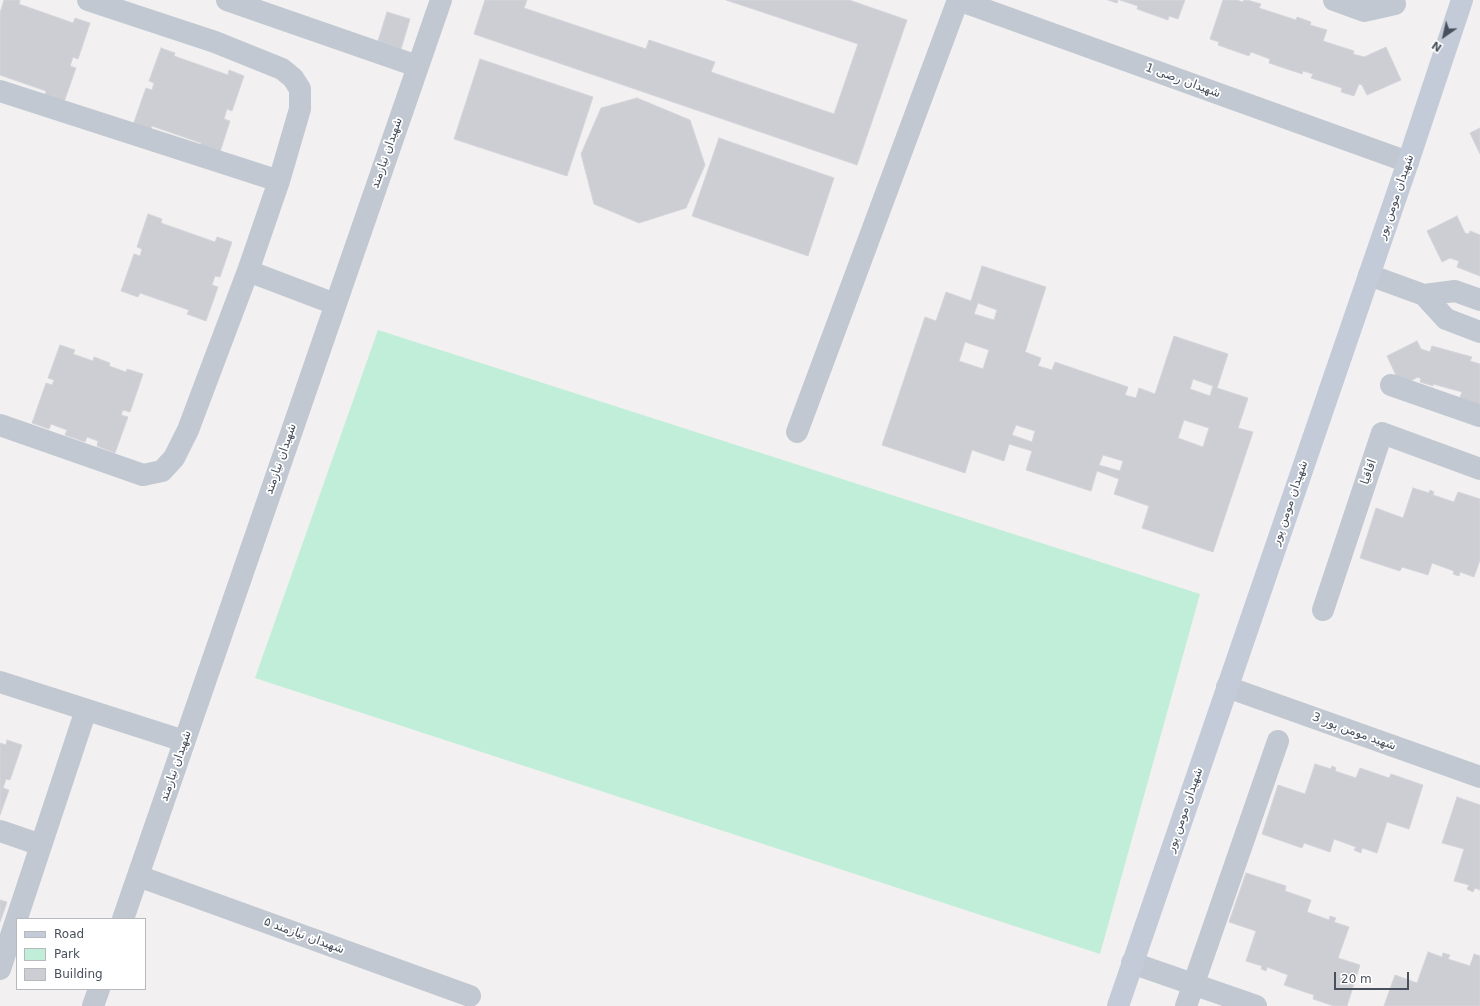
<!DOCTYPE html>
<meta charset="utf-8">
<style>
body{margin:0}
#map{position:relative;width:1480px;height:1006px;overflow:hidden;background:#f2f0f0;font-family:"DejaVu Sans",sans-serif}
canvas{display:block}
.legend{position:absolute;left:16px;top:918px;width:130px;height:72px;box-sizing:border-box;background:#fff;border:1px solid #b6b9be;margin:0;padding:5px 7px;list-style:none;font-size:12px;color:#48505d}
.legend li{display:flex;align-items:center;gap:8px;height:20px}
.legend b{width:20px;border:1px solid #b6b9be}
.north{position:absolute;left:1424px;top:16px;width:40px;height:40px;-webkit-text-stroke:3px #fff;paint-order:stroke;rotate:214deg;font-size:11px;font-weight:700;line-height:16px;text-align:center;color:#48505d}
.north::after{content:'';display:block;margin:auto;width:14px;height:18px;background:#48505d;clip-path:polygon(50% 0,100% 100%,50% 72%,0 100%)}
.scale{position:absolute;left:1334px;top:972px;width:75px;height:18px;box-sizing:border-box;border:2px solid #48505d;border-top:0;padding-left:5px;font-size:12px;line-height:14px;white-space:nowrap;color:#48505d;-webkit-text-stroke:3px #fff;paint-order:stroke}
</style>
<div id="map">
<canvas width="1480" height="1006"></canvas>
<ul class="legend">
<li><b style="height:5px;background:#c3cad8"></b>Road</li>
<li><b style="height:11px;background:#c0eed9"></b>Park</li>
<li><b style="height:11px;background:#cdced4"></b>Building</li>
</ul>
<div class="north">N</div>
<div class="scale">20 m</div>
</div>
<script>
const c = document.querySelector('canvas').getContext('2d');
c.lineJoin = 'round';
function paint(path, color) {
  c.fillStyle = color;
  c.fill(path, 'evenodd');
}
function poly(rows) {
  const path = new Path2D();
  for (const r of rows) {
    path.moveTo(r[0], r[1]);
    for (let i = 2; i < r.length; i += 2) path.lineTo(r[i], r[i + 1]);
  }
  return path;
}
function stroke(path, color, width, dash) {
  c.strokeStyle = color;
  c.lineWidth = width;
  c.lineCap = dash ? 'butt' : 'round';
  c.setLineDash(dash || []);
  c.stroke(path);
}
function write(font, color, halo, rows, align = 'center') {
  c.font = font + ' "DejaVu Sans",Cairo,sans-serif';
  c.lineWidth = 3.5;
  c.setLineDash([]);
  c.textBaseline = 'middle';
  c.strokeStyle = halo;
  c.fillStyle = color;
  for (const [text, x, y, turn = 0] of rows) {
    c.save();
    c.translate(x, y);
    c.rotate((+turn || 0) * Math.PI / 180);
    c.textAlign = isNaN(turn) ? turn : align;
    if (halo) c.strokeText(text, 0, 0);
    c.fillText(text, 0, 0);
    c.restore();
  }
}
paint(poly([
 [378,330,1200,594,1100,954,255,678]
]), '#c0eed9');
const building = poly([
 [4,0,20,0,19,4,73,23,75,18,90,23,78,59,73,57,70,66,76,68,64,102,45,96,46,91,0,75,0,13,4,0],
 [485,0,527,0,524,8,646,49,649,40,715,62,711,72,834,114,858,44,726,0,849,0,907,20,857,165,474,34,485,0],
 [1108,0,1118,0,1117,3,1108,0],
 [1120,0,1185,0,1178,19,1169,16,1168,20,1137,9,1138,6,1120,0],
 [1223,0,1236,0,1243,2,1244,0,1247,0,1261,4,1259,8,1296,20,1297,17,1311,22,1310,25,1327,30,1323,41,1354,51,1353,54,1364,57,1386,47,1401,80,1367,95,1362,85,1359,84,1354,96,1341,92,1342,88,1311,78,1313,74,1303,71,1302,74,1269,63,1270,59,1251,52,1249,56,1218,45,1219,42,1210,39,1223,0],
 [387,12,410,19,401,49,378,41,387,12],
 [161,48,175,53,174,56,228,75,229,70,244,76,232,111,227,109,224,119,230,121,219,155,200,148,201,143,152,126,150,131,133,125,146,88,152,90,154,83,149,81,161,48],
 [480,59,593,97,567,176,454,139,480,59],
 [637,98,690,120,705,165,686,208,639,223,594,204,581,154,601,108,637,98],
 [1480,128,1480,154,1470,133,1480,128],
 [719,138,834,178,808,256,692,216,719,138],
 [148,214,162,219,161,223,215,242,217,237,232,242,220,277,215,276,212,285,218,287,206,321,187,314,189,310,140,293,138,297,121,291,134,254,140,256,142,249,137,247,148,214],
 [1457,216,1465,233,1469,234,1470,231,1480,235,1480,276,1457,267,1459,261,1450,258,1442,262,1427,231,1457,216],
 [982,266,1046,287,1025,352,1041,358,1038,366,1052,370,1055,362,1128,387,1125,395,1136,398,1139,388,1155,394,1174,336,1228,354,1217,388,1248,398,1238,428,1253,432,1213,552,1142,528,1149,506,1114,494,1119,479,1097,471,1091,491,1026,470,1032,451,1009,444,1004,461,972,450,965,473,882,445,925,317,936,321,946,292,971,301,982,266],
 [978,303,997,310,994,320,974,314,978,303],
 [965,342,989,350,983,369,959,361,965,342],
 [1193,379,1213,386,1210,396,1190,389,1193,379],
 [1184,420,1209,428,1203,447,1178,438,1184,420],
 [1016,425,1035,431,1032,442,1012,435,1016,425],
 [1103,455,1123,461,1120,471,1099,465,1103,455],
 [1417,341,1421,349,1430,352,1432,346,1472,357,1470,361,1480,364,1480,415,1458,403,1462,392,1433,384,1433,386,1420,382,1421,379,1418,377,1401,386,1387,356,1417,341],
 [60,345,75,350,73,354,93,361,94,357,110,363,109,366,126,372,127,369,143,374,130,412,123,410,121,415,128,417,115,453,97,446,98,441,87,437,85,442,65,435,67,430,51,424,49,429,32,423,46,383,52,385,54,380,48,378,60,345],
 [1413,488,1429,493,1430,490,1434,492,1433,495,1454,502,1458,492,1480,499,1480,560,1474,577,1460,572,1459,576,1453,574,1454,571,1432,563,1428,575,1402,567,1400,571,1360,558,1376,508,1403,518,1413,488],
 [7,740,22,745,10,780,6,779,3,788,9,790,0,815,0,743,6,745,7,740],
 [1315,764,1331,769,1332,766,1336,768,1335,771,1356,778,1360,768,1389,778,1391,774,1423,785,1409,829,1387,822,1377,853,1362,848,1361,853,1354,850,1356,847,1334,839,1330,852,1304,843,1302,848,1262,834,1278,785,1305,794,1315,764],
 [1457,797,1480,805,1480,890,1475,888,1473,892,1467,889,1469,885,1454,881,1464,849,1442,843,1457,797],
 [1246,873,1286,886,1285,891,1311,900,1307,912,1329,920,1330,916,1336,918,1334,922,1349,927,1338,958,1360,965,1347,1006,1334,1006,1313,999,1314,995,1284,985,1288,975,1267,967,1266,971,1261,969,1262,966,1246,961,1256,931,1229,922,1246,873],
 [0,900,7,902,0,922,0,900],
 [1428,952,1442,957,1443,953,1450,955,1448,959,1470,966,1474,954,1480,956,1480,1006,1384,1006,1395,975,1417,983,1428,952]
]);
paint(building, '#cdced4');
stroke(building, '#d4d5db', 1);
stroke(poly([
 [227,0,417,66],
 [958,0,1408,162],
 [1334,0,1364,11,1395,4,1392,0],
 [0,91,279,181],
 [248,271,335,304],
 [1369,275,1424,295,1455,291,1480,300],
 [1424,295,1446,319,1480,332],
 [1391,385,1480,416],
 [0,425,143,475,162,471,174,458,188,430,248,271,279,181,300,109,300,89,293,78,282,69,215,42,88,0],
 [797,432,958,0],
 [1323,610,1382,433,1480,469],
 [0,682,184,741],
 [1227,687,1480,777],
 [0,831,41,845],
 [138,876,470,996],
 [123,919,441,0],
 [1132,963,1256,1006],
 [0,969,86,710],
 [93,1006,99,989],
 [1186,1006,1278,741]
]), '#c1c8d1', 22);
stroke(poly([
 [1118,1006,1408,162,1462,0]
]), '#c3cad8', 22);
write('12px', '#48505d', '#fff', [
 ["شهیدان رضی 1",1183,81,20],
 ["شهیدان نیازمند",387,153,-71],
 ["شهیدان مومن پور",1396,197,-71],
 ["شهیدان نیازمند",281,459,-71],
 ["اقاقیا",1369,472,-71],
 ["شهیدان مومن پور",1290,503,-71],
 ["شهید مومن پور 3",1354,732,20],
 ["شهیدان نیازمند",176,766,-71],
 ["شهیدان مومن پور",1185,810,-71],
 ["شهیدان نیازمند ۵",304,936,20]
]);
</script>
